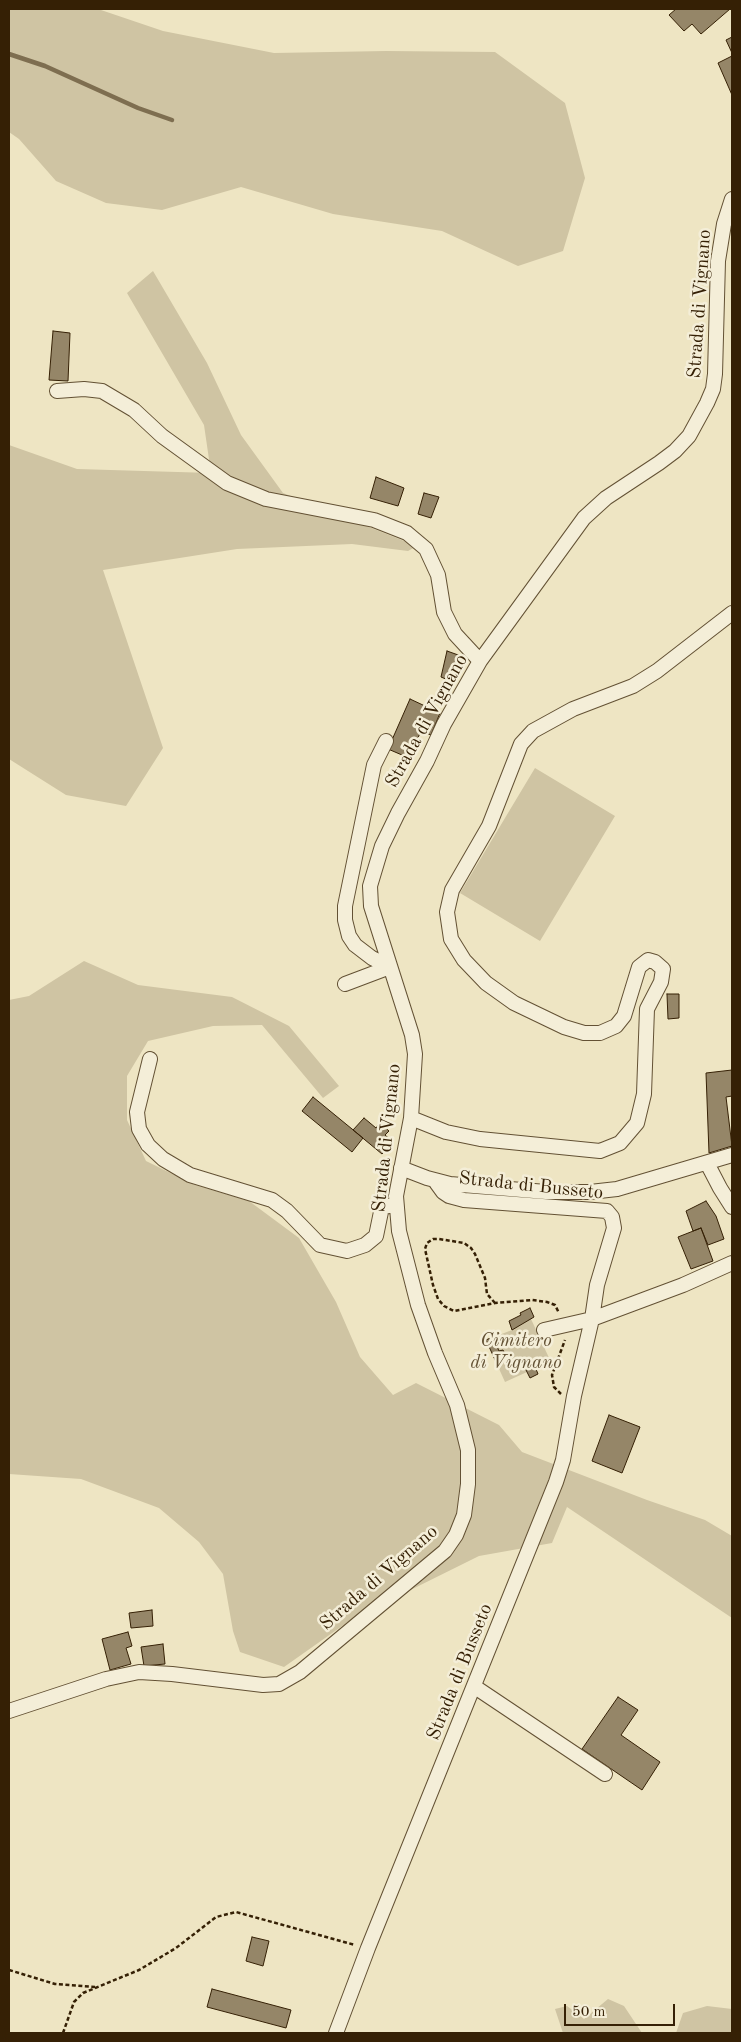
<!DOCTYPE html>
<style>
body{margin:0}
#map{position:relative;width:741px;height:2042px;overflow:hidden;background:#eee5c3;font-family:"Old Standard TT",serif}
canvas{display:block}
.frame{position:absolute;inset:0;border:10px solid #352005;pointer-events:none}
.scale{position:absolute;left:564px;top:2004px;width:111px;height:22px;box-sizing:border-box;border:2px solid #352005;border-top:0;padding-left:6px;font-size:15px;line-height:18px;white-space:nowrap;color:#352005;-webkit-text-stroke:4px #f4eed8;paint-order:stroke}
</style>
<div id="map">
<canvas width="741" height="2042"></canvas>
<div class="frame"></div>
<div class="scale">50 m</div>
</div>
<script>
const c = document.querySelector('canvas').getContext('2d');
c.lineJoin = 'round';
function paint(path, color) {
  c.fillStyle = color;
  c.fill(path, 'evenodd');
}
function poly(rows) {
  const path = new Path2D();
  for (const r of rows) {
    path.moveTo(r[0], r[1]);
    for (let i = 2; i < r.length; i += 2) path.lineTo(r[i], r[i + 1]);
  }
  return path;
}
function stroke(path, color, width, dash) {
  c.strokeStyle = color;
  c.lineWidth = width;
  c.lineCap = dash ? 'butt' : 'round';
  c.setLineDash(dash || []);
  c.stroke(path);
}
function write(font, color, halo, rows, align = 'center') {
  c.font = font + ' "Old Standard TT",serif';
  c.lineWidth = 5;
  c.setLineDash([]);
  c.textBaseline = 'middle';
  c.strokeStyle = halo;
  c.fillStyle = color;
  for (const [text, x, y, turn = 0] of rows) {
    c.save();
    c.translate(x, y);
    c.rotate((+turn || 0) * Math.PI / 180);
    c.textAlign = isNaN(turn) ? turn : align;
    if (halo) c.strokeText(text, 0, 0);
    c.fillText(text, 0, 0);
    c.restore();
  }
}
paint(poly([
 [9,9,98,9,163,31,274,53,386,51,495,52,565,103,585,178,563,251,518,266,442,231,333,214,241,187,162,210,106,203,56,181,19,139,9,132],
 [153,271,207,363,241,435,283,493,417,546,408,551,352,544,237,549,103,570,163,748,126,806,66,795,9,759,9,445,77,469,211,473,204,425,127,293],
 [535,768,615,816,540,941,460,893],
 [84,961,138,985,232,997,289,1026,339,1086,323,1098,262,1025,213,1026,148,1041,127,1076,127,1120,146,1161,195,1185,249,1201,299,1238,336,1302,360,1357,393,1395,416,1383,499,1425,522,1452,647,1500,705,1520,732,1536,732,1618,567,1507,552,1543,479,1556,352,1619,284,1667,240,1652,233,1631,223,1574,199,1542,159,1508,81,1479,9,1474,9,1000,29,996],
 [530,1308,534,1317,531,1319,550,1360,535,1367,538,1374,530,1378,527,1372,505,1382,486,1340,512,1330,509,1321,521,1316,520,1313],
 [608,1999,624,2006,642,2033,563,2033,555,2009,567,2006,584,2019],
 [707,2006,732,2009,732,2033,676,2033,683,2013]
]), '#cfc4a3');
stroke(poly([
 [9,54,45,66,138,108,172,120]
]), '#7e6e50', 4.5);
const building = poly([
 [676,9,730,9,701,34,692,24,684,31,669,15,676,9],
 [732,37,732,53,726,40,732,37],
 [732,56,732,95,718,63,732,56],
 [53,331,70,333,68,381,49,380,53,331],
 [376,477,404,488,398,506,370,498,376,477],
 [424,493,439,497,431,518,418,514,424,493],
 [447,651,461,656,453,682,441,677,447,651],
 [410,699,440,713,431,735,421,731,409,758,388,749,410,699],
 [667,994,679,994,679,1018,668,1019,667,994],
 [732,1070,732,1096,726,1097,732,1146,709,1153,706,1073,732,1070],
 [313,1097,363,1138,352,1152,302,1111,313,1097],
 [364,1118,376,1128,380,1123,389,1131,385,1135,393,1142,382,1154,353,1130,364,1118],
 [706,1201,716,1216,724,1239,708,1245,701,1228,693,1231,686,1211,706,1201],
 [701,1228,713,1261,691,1269,678,1237,701,1228],
 [530,1308,534,1317,512,1330,509,1321,521,1315,520,1313,530,1308],
 [499,1334,501,1339,495,1342,499,1351,503,1350,507,1358,496,1362,486,1340,499,1334],
 [534,1364,538,1374,530,1378,525,1368,534,1364],
 [609,1415,640,1427,622,1473,592,1461,609,1415],
 [152,1610,153,1626,131,1628,129,1613,152,1610],
 [128,1632,132,1646,126,1648,131,1664,110,1670,102,1639,128,1632],
 [163,1644,165,1664,144,1666,141,1647,163,1644],
 [618,1697,638,1710,621,1735,660,1762,642,1790,582,1749,618,1697],
 [252,1937,269,1941,263,1966,246,1961,252,1937],
 [212,1989,291,2010,286,2028,207,2007,212,1989]
]);
paint(building, '#958668');
stroke(building, '#352005', 1);
const minor = poly([
 [57,391,84,389,102,391,134,410,162,436,227,483,266,499,374,520,407,533,426,549,438,575,444,612,455,634,480,661],
 [386,741,374,765,345,906,345,920,349,936,355,945,372,958,390,967],
 [345,984,390,967],
 [150,1059,137,1112,139,1129,148,1145,163,1159,190,1175,272,1200,287,1211,320,1245,347,1251,365,1245,376,1236,382,1207,396,1205],
 [411,1118,446,1132,480,1139,600,1151,620,1143,637,1123,644,1094,647,1009,661,982,663,969,655,962,648,960,639,967,624,1016,616,1026,600,1033,584,1033,564,1027,514,1003,486,983,464,960,451,939,447,912,452,890,489,826,521,744,533,731,573,709,633,686,657,671,732,613],
 [707,1163,720,1188,732,1207],
 [401,1168,427,1178,450,1184,546,1192,590,1192,617,1189,732,1155],
 [544,1330,592,1319,683,1285,732,1263],
 [475,1687,605,1774],
 [9,1711,106,1679,139,1672,172,1674,263,1685,279,1684,300,1672,445,1551,456,1535,464,1515,468,1484,468,1450,457,1405,435,1353,418,1305,399,1231,396,1196,411,1118,415,1054,412,1035,371,906,370,886,382,846,398,813,427,761,444,724,480,661,584,518,606,498,659,463,675,451,689,436,707,403,713,389,715,374,718,261,724,224,732,199],
 [336,2033,368,1948,556,1482,563,1460,574,1396,592,1319,597,1285,614,1228,612,1217,607,1211,464,1200,449,1196,443,1192,435,1181]
]);
stroke(minor, '#635134', 16);
stroke(poly([
 [495,1303,487,1294,485,1278,475,1254,471,1248,464,1243,439,1239,433,1239,427,1243,425,1249,433,1285,438,1299,444,1306,454,1311,495,1303,532,1300,547,1302,555,1305,559,1313],
 [561,1394,554,1387,552,1375,565,1340],
 [9,1970,55,1984,95,1987],
 [63,2033,74,2002,83,1993,139,1970,176,1948,216,1917,236,1912,355,1945]
]), '#352005', 2.5, [4, 2.5]);
stroke(minor, '#f4eed8', 14);
write('19px', '#352005', '#f4eed8', [
 ["Strada di Vignano",700,304,-86],
 ["Strada di Vignano",427,721,-61],
 ["Strada di Vignano",387,1138,-84],
 ["Strada di Busseto",531,1186,6],
 ["Strada di Vignano",379,1578,-41],
 ["Strada di Busseto",460,1672,-68]
]);
write('italic 19px', '#635134', '#f4eed8', [
 ["Cimitero",516,1341],
 ["di Vignano",516,1363]
]);
</script>
